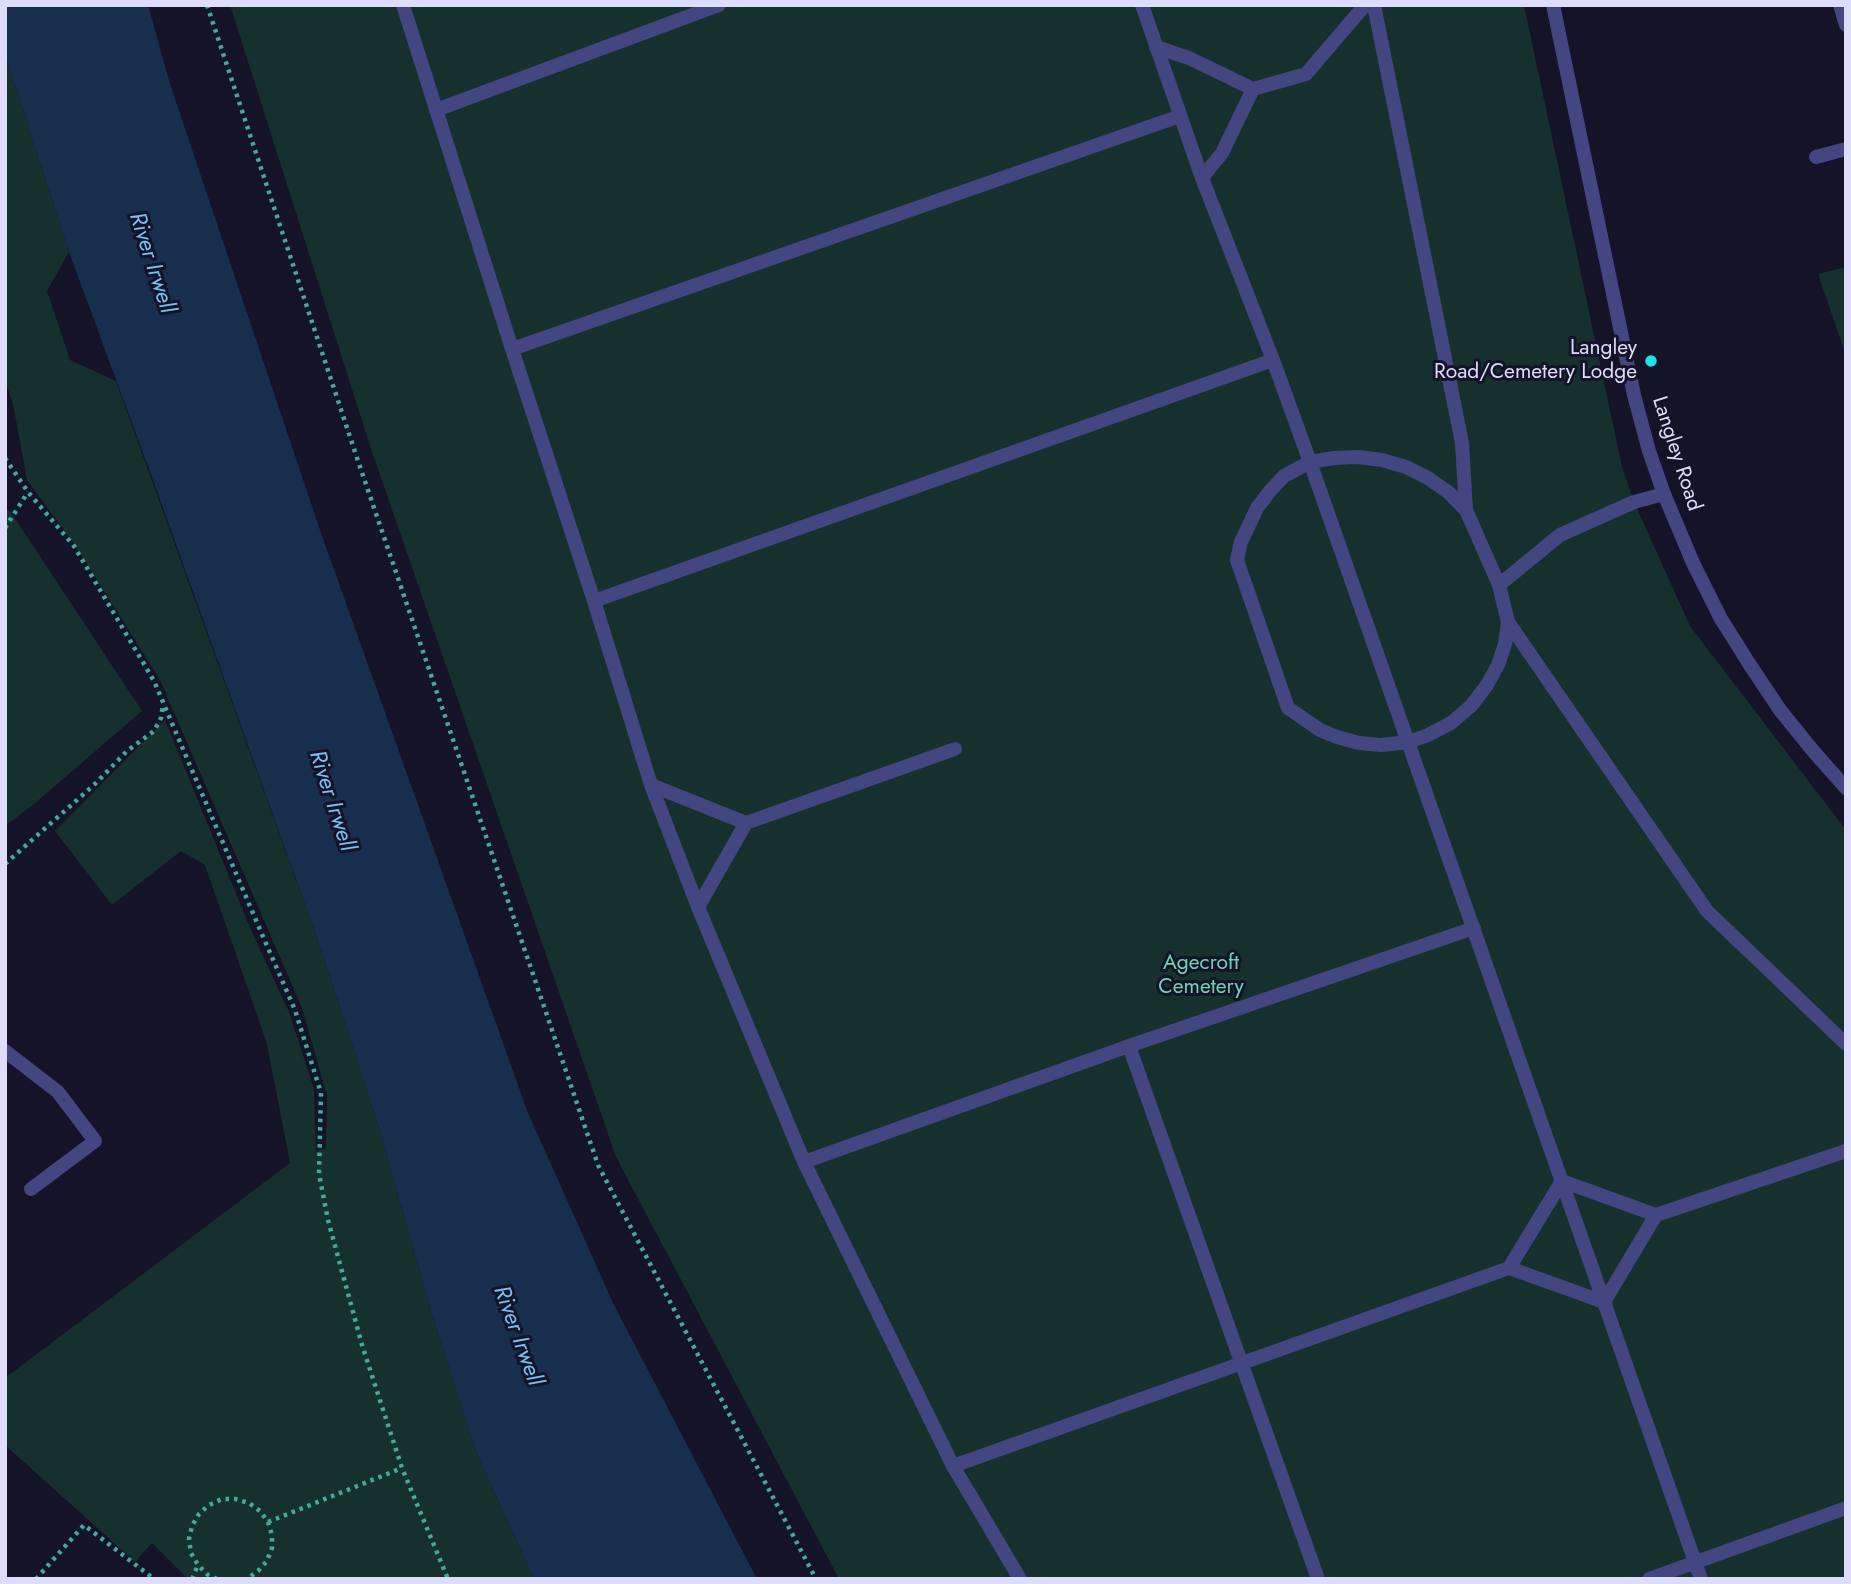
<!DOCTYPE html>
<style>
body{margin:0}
#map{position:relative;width:1851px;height:1584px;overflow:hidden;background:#141327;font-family:Jost,sans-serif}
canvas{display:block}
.frame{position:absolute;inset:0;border:7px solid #dddcfb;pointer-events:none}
</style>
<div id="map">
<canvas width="1851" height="1584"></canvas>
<div class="frame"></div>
</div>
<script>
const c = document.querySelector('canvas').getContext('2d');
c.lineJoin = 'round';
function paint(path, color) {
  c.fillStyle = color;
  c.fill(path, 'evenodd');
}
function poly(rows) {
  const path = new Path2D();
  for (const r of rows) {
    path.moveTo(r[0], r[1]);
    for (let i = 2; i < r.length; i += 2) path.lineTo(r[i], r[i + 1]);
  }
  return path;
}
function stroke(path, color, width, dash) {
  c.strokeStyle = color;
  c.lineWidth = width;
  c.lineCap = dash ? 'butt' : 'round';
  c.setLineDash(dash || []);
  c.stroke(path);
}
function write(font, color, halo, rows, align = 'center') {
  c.font = font + ' Jost,sans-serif';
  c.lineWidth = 6;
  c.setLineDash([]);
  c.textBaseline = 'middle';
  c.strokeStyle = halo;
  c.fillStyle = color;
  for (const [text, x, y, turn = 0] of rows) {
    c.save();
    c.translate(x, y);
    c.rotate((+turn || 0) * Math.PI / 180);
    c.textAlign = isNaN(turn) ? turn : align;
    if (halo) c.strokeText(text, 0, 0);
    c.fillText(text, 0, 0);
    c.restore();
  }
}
paint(poly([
 [230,5,1524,5,1622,467,1634,502,1690,626,1846,830,1846,1579,839,1579,616,1157,370,446],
 [5,54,69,252,47,291,70,360,116,381,322,952,379,1128,430,1308,475,1450,534,1579,188,1579,152,1543,135,1562,5,1445,5,1378,290,1163,267,1044,205,865,181,851,112,905,55,831,165,720,251,930,289,1012,314,1089,316,1152,326,1148,327,1096,302,1008,159,678,75,545,27,480,13,404,5,381],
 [1846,267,1846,356,1818,274],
 [5,509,10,511,142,711,34,804,5,826]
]), '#16302d');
paint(poly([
 [5,5,148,5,170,84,321,533,528,1113,614,1305,757,1579,534,1579,475,1450,430,1308,379,1128,322,952,149,469,69,252,5,54]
]), '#172f4c');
stroke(poly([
 [207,5,356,455,598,1165,816,1579],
 [5,458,28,492,74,546,154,681,258,925,295,1010,321,1093,319,1174,328,1220,362,1345,402,1468,448,1579],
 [5,528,28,492],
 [5,864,95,784,127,751,154,731,161,718,163,704],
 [268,1522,402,1468],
 [36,1579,84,1525,154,1579],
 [192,1579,198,1565],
 [217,1579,208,1575,198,1565,191,1553,189,1539,192,1526,199,1514,209,1505,222,1499,235,1499,249,1503,260,1511,268,1522,272,1535,272,1548,267,1561,258,1571,247,1579]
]), '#3ead9e', 4.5, [3.5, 5]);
stroke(poly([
 [403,5,512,349,594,601,651,785,698,907,804,1162,953,1466,1020,1579],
 [1142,5,1202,178,1273,360,1310,462,1701,1579],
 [1374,5,1462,443,1466,510],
 [1156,47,1189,58,1253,89],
 [436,110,719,5],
 [1202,178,1222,153,1253,89,1306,74,1365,5],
 [512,349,1180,116],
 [1358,457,1382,460,1406,467,1428,478,1448,492,1466,510,1499,585,1508,622,1505,644,1498,665,1487,685,1471,706,1451,723,1428,735,1409,742,1381,745,1359,743,1337,737,1320,730,1288,708,1237,560,1241,542,1257,508,1270,491,1284,476,1310,462,1334,458,1358,457],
 [1499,585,1560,535,1634,502,1664,494],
 [594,601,1273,360],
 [1508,622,1707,911,1846,1044],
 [651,785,746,823],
 [698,907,746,823,955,749],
 [1129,1046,1318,1579],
 [804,1162,1129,1046,1474,928],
 [1509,1268,1562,1181,1656,1215],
 [953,1466,1509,1268,1604,1302,1656,1215,1846,1151],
 [1649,1579,1846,1508]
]), '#434680', 14);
stroke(poly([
 [1553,5,1634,395,1649,451,1664,494,1693,563,1721,619,1750,665,1780,710,1814,752,1846,788],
 [1840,5,1846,25],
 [1816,157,1846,149],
 [5,1051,58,1092,95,1141,31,1189]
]), '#434680', 14);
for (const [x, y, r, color] of [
 [1651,361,7,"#1de2e6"]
]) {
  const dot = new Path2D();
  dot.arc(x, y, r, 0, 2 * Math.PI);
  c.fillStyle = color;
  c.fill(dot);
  stroke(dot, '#141327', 2.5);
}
write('21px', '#dddcfb', '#141327', [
 ["Langley",1637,349],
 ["Road/Cemetery Lodge",1637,373]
], 'right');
write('21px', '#dddcfb', '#141327', [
 ["Langley Road",1676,454,72]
]);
write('21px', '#6fd4b3', '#141327', [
 ["Agecroft",1201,964],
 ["Cemetery",1201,988]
]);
write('italic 23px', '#76c1f0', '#141327', [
 ["River Irwell",151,263,72],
 ["River Irwell",331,801,72],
 ["River Irwell",517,1336,70]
]);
</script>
